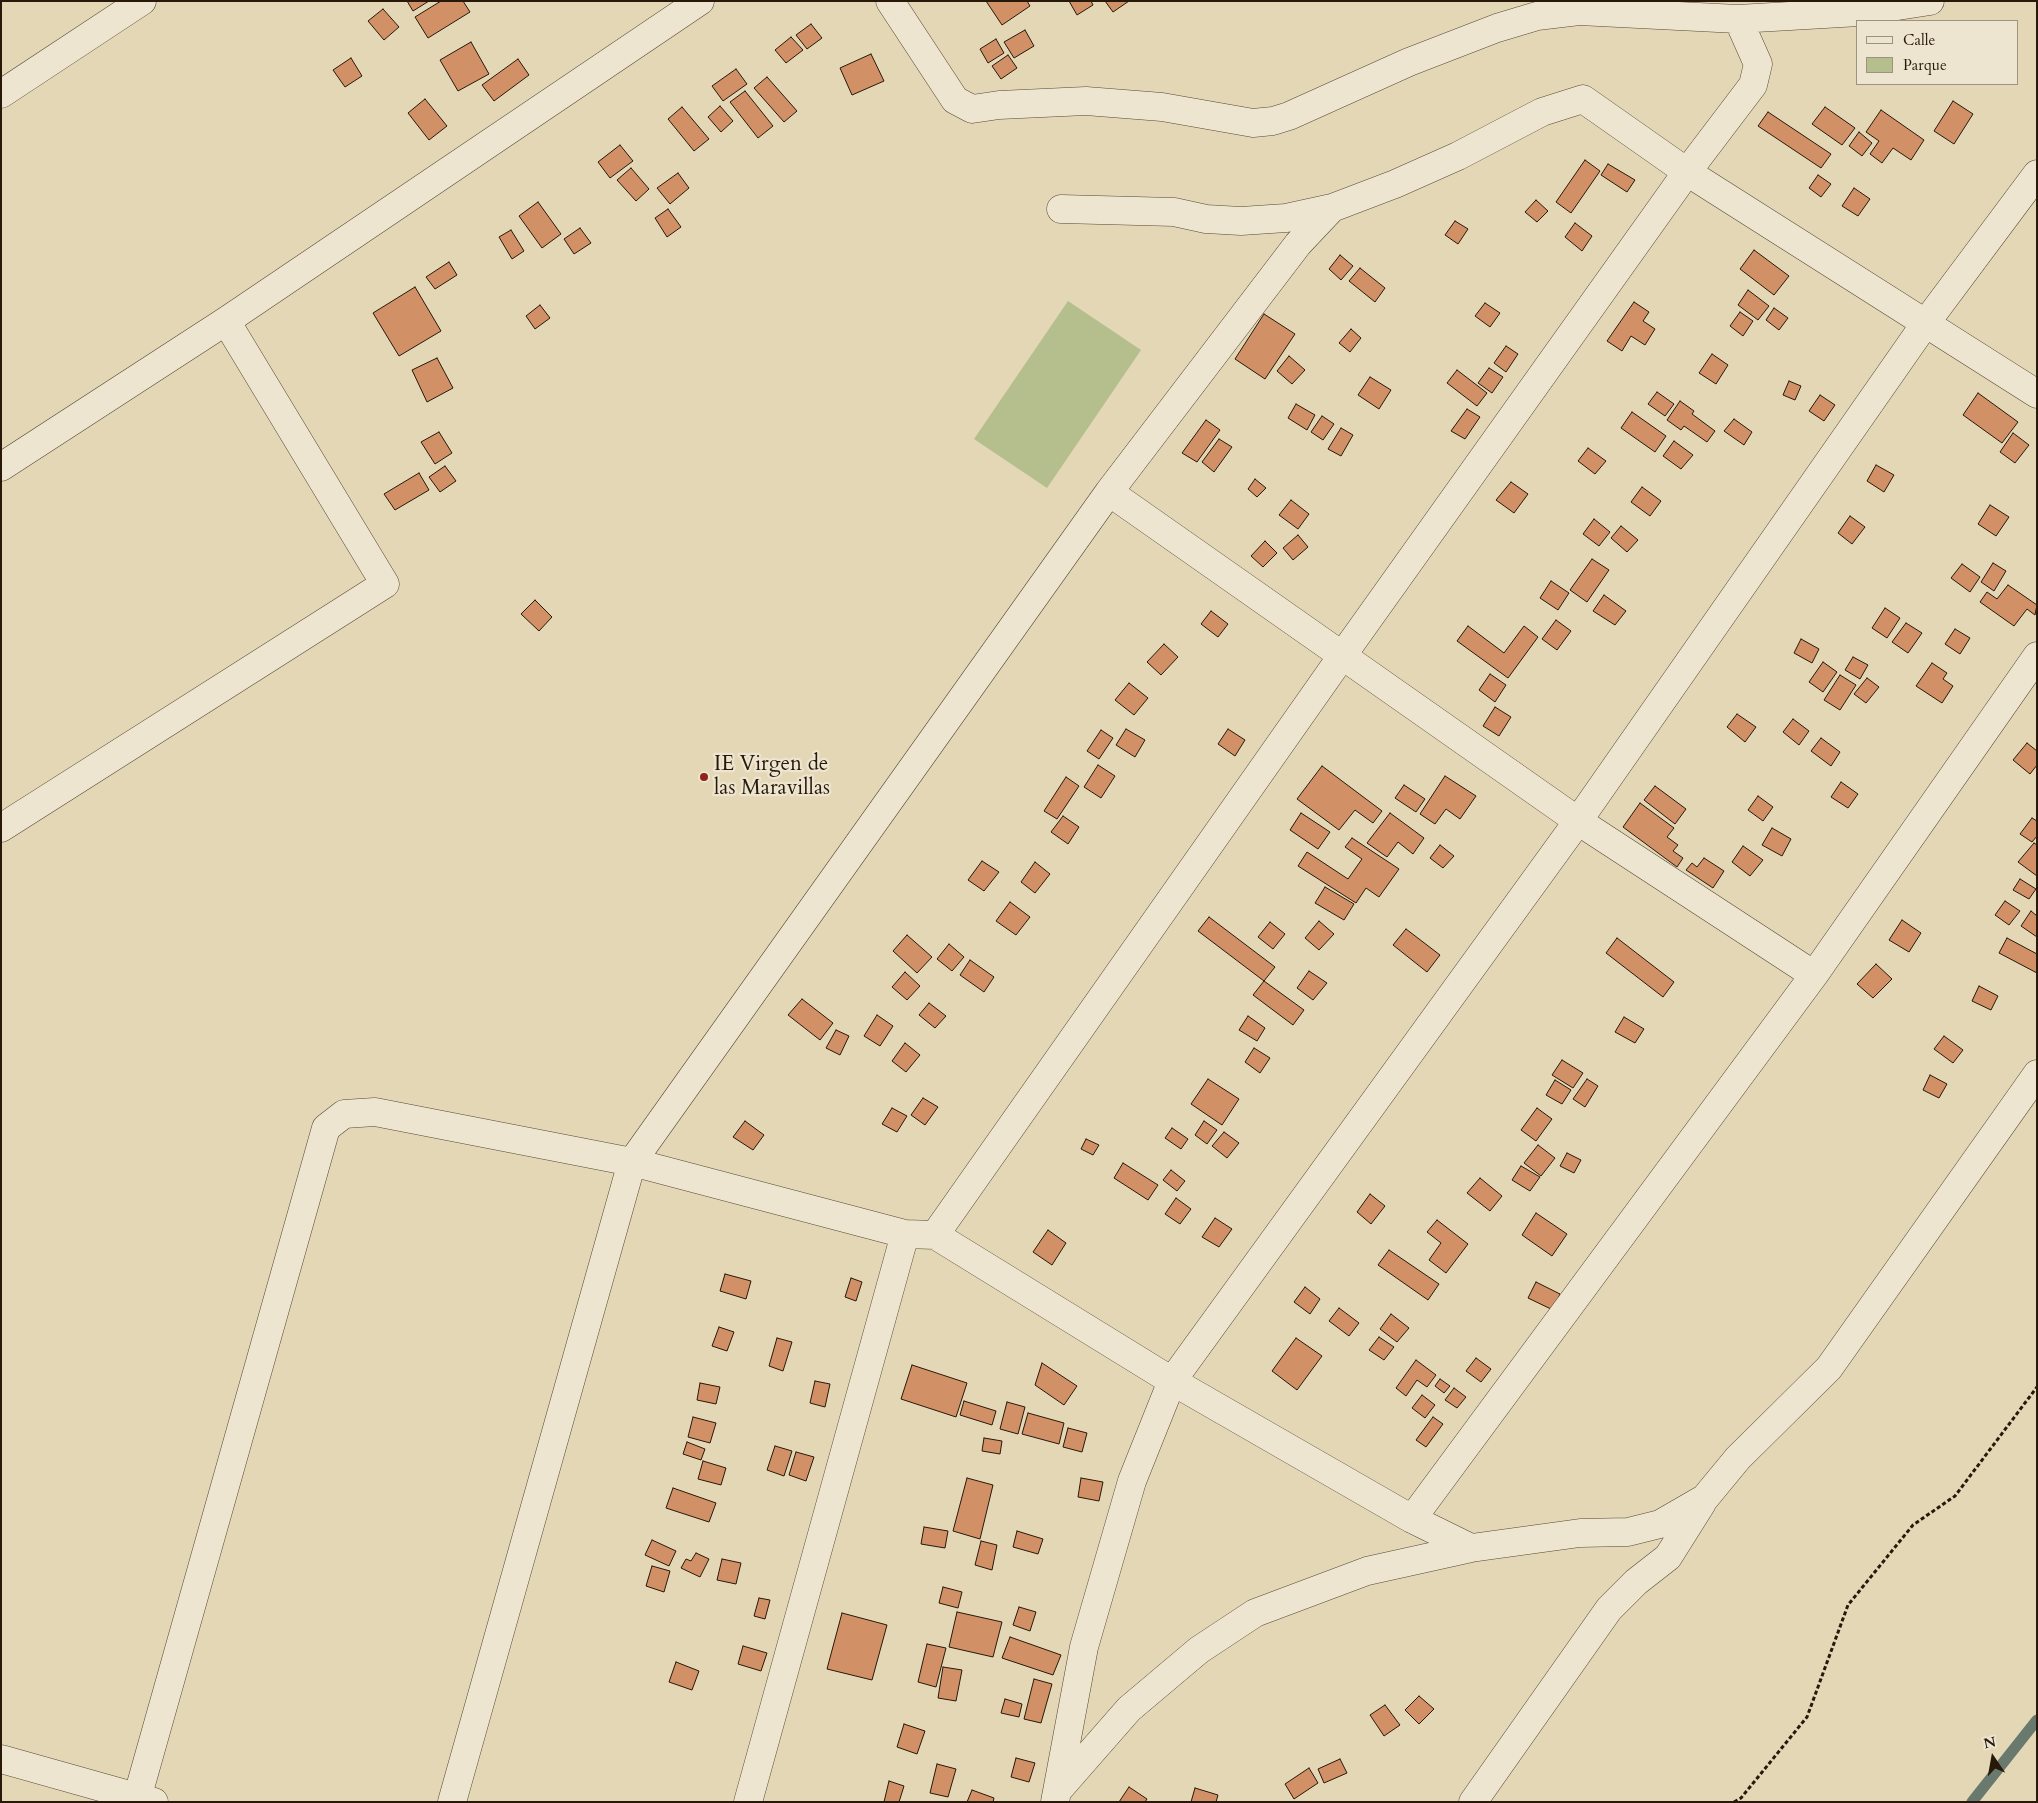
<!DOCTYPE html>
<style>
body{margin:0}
#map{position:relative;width:2038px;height:1803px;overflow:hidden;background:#e3d7b6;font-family:Cardo,serif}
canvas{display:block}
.frame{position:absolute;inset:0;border:2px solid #27180a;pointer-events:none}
.legend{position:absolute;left:1856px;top:20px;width:162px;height:65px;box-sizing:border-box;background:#ede5d0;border:1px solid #9e9381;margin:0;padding:6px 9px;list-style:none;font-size:15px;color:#27180a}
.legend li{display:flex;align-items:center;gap:10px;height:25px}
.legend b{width:25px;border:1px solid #9e9381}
.north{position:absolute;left:1968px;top:1733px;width:50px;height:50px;-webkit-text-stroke:4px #ede5d0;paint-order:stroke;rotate:348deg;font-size:14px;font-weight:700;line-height:20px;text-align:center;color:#27180a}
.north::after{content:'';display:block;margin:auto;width:18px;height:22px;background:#27180a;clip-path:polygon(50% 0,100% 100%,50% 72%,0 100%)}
</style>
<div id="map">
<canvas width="2038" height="1803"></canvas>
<div class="frame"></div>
<ul class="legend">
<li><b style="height:6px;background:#ede5d0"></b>Calle</li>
<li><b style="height:14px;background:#b5be8d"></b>Parque</li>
</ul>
<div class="north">N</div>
</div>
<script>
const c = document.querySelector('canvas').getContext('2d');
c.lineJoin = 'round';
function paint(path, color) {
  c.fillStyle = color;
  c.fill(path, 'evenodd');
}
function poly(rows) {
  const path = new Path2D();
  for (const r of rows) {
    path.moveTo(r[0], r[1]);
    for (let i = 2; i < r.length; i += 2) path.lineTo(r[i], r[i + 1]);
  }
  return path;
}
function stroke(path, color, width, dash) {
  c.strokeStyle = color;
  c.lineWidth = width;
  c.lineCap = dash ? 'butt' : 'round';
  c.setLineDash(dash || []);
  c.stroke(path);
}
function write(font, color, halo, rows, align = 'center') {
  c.font = font + ' Cardo,serif';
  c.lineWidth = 4.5;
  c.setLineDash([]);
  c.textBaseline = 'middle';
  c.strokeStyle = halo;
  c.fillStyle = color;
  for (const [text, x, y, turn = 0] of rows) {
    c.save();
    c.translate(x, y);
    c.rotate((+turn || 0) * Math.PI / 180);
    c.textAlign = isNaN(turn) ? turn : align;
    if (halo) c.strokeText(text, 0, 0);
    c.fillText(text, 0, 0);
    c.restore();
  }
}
paint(poly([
 [1068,301,1141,350,1047,488,974,439]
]), '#b5be8d');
stroke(poly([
 [1972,1802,2037,1720]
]), '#69796e', 11);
const building = poly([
 [407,1,429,1,413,11,407,1],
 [441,1,463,1,470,12,428,38,415,17,441,1],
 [986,1,1027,1,1030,6,1002,25,986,1],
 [1069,1,1091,1,1093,5,1077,15,1069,1],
 [1105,1,1129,1,1113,12,1105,1],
 [383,9,399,27,384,40,368,21,383,9],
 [811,24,822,38,807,49,796,35,811,24],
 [1025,30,1034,46,1014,58,1004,42,1025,30],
 [791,37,803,50,786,63,775,50,791,37],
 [996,39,1004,53,988,63,980,49,996,39],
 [471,42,489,74,458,91,440,60,471,42],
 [871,54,884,81,852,95,840,68,871,54],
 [1008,55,1017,68,1001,79,992,66,1008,55],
 [351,58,362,76,345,87,333,70,351,58],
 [518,59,529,75,494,101,482,85,518,59],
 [736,69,747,84,723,101,712,86,736,69],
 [767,77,797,111,784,122,754,88,767,77],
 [745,91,773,126,758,138,730,102,745,91],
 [425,99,447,126,429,140,408,113,425,99],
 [1953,101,1973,114,1954,144,1934,131,1953,101],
 [720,106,733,121,721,132,708,117,720,106],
 [682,107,709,139,694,151,668,119,682,107],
 [1825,107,1855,128,1842,145,1812,124,1825,107],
 [1881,110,1924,140,1911,160,1893,148,1882,163,1870,154,1879,141,1866,132,1881,110],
 [1768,112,1831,154,1821,168,1758,126,1768,112],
 [1859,132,1872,143,1862,156,1849,146,1859,132],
 [620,145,633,161,610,178,598,162,620,145],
 [1585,160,1600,171,1571,213,1556,202,1585,160],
 [1608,164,1635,180,1627,192,1601,175,1608,164],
 [631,168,649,189,636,201,617,180,631,168],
 [678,173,689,188,670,204,657,188,678,173],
 [1818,175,1831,184,1821,197,1809,188,1818,175],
 [1854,188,1870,199,1858,216,1842,206,1854,188],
 [1536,200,1548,211,1537,222,1525,212,1536,200],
 [538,202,561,234,542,248,519,216,538,202],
 [668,209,681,227,667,237,655,218,668,209],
 [1455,221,1468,229,1458,244,1445,235,1455,221],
 [1575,223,1592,236,1582,251,1565,237,1575,223],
 [580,228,591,243,574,254,564,239,580,228],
 [511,230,524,251,512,259,499,237,511,230],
 [1754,250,1789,276,1774,295,1740,269,1754,250],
 [1340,255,1353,266,1341,280,1329,269,1340,255],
 [449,262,457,275,435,289,426,277,449,262],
 [1360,268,1385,288,1375,302,1349,281,1360,268],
 [415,287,441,331,399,356,373,313,415,287],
 [1748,290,1769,306,1758,320,1738,305,1748,290],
 [1634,302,1649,312,1643,321,1655,329,1645,345,1631,336,1622,351,1607,341,1634,302],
 [1485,303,1500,313,1490,327,1475,316,1485,303],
 [540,305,550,318,535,329,526,316,540,305],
 [1774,308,1788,318,1779,330,1766,320,1774,308],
 [1740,312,1753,321,1743,336,1730,326,1740,312],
 [1264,314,1295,334,1265,379,1235,359,1264,314],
 [1351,329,1361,338,1350,352,1339,343,1351,329],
 [1506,346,1518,354,1506,372,1494,363,1506,346],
 [1712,354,1728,365,1716,384,1699,373,1712,354],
 [1289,356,1305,370,1292,384,1277,371,1289,356],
 [437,358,453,388,427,402,412,370,437,358],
 [1489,368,1503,377,1492,393,1478,383,1489,368],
 [1457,370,1487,393,1477,406,1447,383,1457,370],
 [1370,377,1391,390,1379,409,1358,395,1370,377],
 [1789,381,1801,386,1795,400,1783,395,1789,381],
 [1657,392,1674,404,1665,416,1648,404,1657,392],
 [1978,393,2018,422,2002,443,1963,415,1978,393],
 [1820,395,1835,405,1824,421,1809,411,1820,395],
 [1680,401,1694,411,1692,414,1715,431,1707,442,1684,426,1681,430,1667,420,1680,401],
 [1296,404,1315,415,1307,430,1288,418,1296,404],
 [1467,409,1480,417,1465,439,1451,431,1467,409],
 [1632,412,1666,436,1655,452,1621,428,1632,412],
 [1322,416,1334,424,1323,440,1311,432,1322,416],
 [1734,419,1752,432,1744,445,1724,431,1734,419],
 [1206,420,1220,430,1197,462,1182,453,1206,420],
 [1341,428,1353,435,1341,456,1328,449,1341,428],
 [439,432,452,453,435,464,421,442,439,432],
 [2013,433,2029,445,2015,463,2000,452,2013,433],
 [1219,439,1232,447,1214,472,1202,462,1219,439],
 [1674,441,1693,455,1681,469,1663,456,1674,441],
 [1588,448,1606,461,1595,474,1578,461,1588,448],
 [1876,465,1894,475,1884,492,1867,481,1876,465],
 [445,466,456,481,440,492,429,477,445,466],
 [419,473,429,490,395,510,384,494,419,473],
 [1255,479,1266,488,1257,497,1248,489,1255,479],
 [1511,482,1528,494,1514,513,1496,500,1511,482],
 [1642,487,1661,501,1650,516,1631,502,1642,487],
 [1291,500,1309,514,1298,529,1279,515,1291,500],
 [1990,505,2009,517,1996,536,1978,524,1990,505],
 [1850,516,1865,527,1852,544,1838,533,1850,516],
 [1594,519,1610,532,1599,546,1583,534,1594,519],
 [1621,526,1638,540,1627,552,1611,538,1621,526],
 [1298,535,1308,547,1293,560,1283,548,1298,535],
 [1265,541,1277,553,1263,567,1251,556,1265,541],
 [1592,559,1609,570,1587,602,1570,590,1592,559],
 [1993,563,2006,571,1994,591,1981,582,1993,563],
 [1962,564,1980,577,1970,592,1951,578,1962,564],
 [1551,581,1569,593,1558,610,1540,598,1551,581],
 [2008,585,2037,605,2035,615,2027,609,2014,626,1980,602,1987,592,1997,599,2008,585],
 [1604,595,1626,611,1615,625,1593,611,1604,595],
 [535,600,552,617,539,631,521,614,535,600],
 [1885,608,1900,618,1887,638,1872,628,1885,608],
 [1211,611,1228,624,1218,637,1201,624,1211,611],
 [1556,620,1571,631,1557,650,1542,639,1556,620],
 [1906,623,1922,633,1908,653,1892,642,1906,623],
 [1468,626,1504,653,1524,626,1538,637,1508,678,1457,641,1468,626],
 [1955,629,1970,638,1960,654,1945,644,1955,629],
 [1801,639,1819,649,1812,663,1794,653,1801,639],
 [1164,644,1178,657,1161,675,1147,662,1164,644],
 [1853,657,1868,665,1860,679,1845,670,1853,657],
 [1823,662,1837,672,1823,692,1809,682,1823,662],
 [1932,663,1947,673,1943,679,1953,686,1942,703,1916,686,1932,663],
 [1490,674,1506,685,1495,702,1479,690,1490,674],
 [1840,675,1856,685,1840,710,1824,700,1840,675],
 [1867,678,1879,687,1866,703,1854,694,1867,678],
 [1129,683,1148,698,1134,715,1115,700,1129,683],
 [1495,707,1511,717,1499,736,1483,726,1495,707],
 [1737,714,1756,727,1745,742,1727,727,1737,714],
 [1793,719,1809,731,1799,745,1783,732,1793,719],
 [1126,729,1145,740,1135,757,1116,745,1126,729],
 [1228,729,1245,740,1235,756,1218,744,1228,729],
 [1101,730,1113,738,1099,759,1087,751,1101,730],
 [1821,738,1840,752,1831,766,1811,751,1821,738],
 [2027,743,2037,751,2037,765,2030,774,2013,760,2027,743],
 [1098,765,1115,776,1101,798,1084,787,1098,765],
 [1322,766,1382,811,1373,823,1355,810,1339,830,1297,799,1322,766],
 [1445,776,1476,796,1460,819,1446,809,1435,824,1420,814,1445,776],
 [1066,777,1079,786,1057,819,1044,811,1066,777],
 [1841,782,1858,794,1848,808,1831,797,1841,782],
 [1404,785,1425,799,1416,812,1395,798,1404,785],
 [1655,786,1686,809,1675,824,1644,800,1655,786],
 [1758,796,1773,807,1763,821,1748,810,1758,796],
 [1640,803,1674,828,1667,837,1678,845,1673,851,1683,858,1677,867,1623,827,1640,803],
 [1301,813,1330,832,1318,849,1290,830,1301,813],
 [1390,813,1424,838,1413,854,1398,842,1387,857,1367,843,1390,813],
 [1063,816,1079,827,1068,844,1051,832,1063,816],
 [2032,818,2037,821,2037,836,2032,842,2020,834,2032,818],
 [1772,828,1791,839,1782,856,1762,845,1772,828],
 [1352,838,1399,869,1379,897,1366,888,1356,903,1298,866,1307,852,1348,879,1362,859,1345,847,1352,838],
 [2034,843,2037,845,2037,876,2018,862,2034,843],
 [1440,845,1454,856,1443,868,1430,858,1440,845],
 [1743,846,1763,860,1750,876,1732,862,1743,846],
 [1704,858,1724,871,1713,888,1686,870,1692,863,1697,867,1704,858],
 [982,861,999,872,984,891,968,880,982,861],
 [1035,862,1050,874,1035,893,1021,882,1035,862],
 [2020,879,2036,889,2029,899,2013,890,2020,879],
 [1325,887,1354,904,1344,920,1315,903,1325,887],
 [2005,901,2020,911,2009,925,1995,915,2005,901],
 [1010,902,1030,917,1016,935,996,921,1010,902],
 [2031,911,2037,916,2037,937,2021,926,2031,911],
 [1209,917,1275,967,1264,981,1198,931,1209,917],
 [1902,920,1921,933,1909,952,1889,940,1902,920],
 [1319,921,1334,934,1319,950,1305,938,1319,921],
 [1270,922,1285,934,1273,949,1258,937,1270,922],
 [1406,929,1440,955,1427,972,1393,945,1406,929],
 [907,935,932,957,917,973,893,951,907,935],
 [1617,938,1674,982,1663,997,1606,953,1617,938],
 [2007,938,2037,954,2037,973,1999,953,2007,938],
 [949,944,964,957,952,971,937,959,949,944],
 [970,960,994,977,984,992,960,975,970,960],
 [1876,964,1892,979,1873,998,1857,984,1876,964],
 [1309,971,1327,983,1313,1000,1297,988,1309,971],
 [905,972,920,986,907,1000,892,987,905,972],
 [1264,981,1304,1010,1293,1025,1253,995,1264,981],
 [1979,986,1998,996,1991,1010,1972,1001,1979,986],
 [802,999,833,1023,820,1040,788,1015,802,999],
 [929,1003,946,1016,935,1028,919,1015,929,1003],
 [877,1015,893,1026,880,1046,864,1036,877,1015],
 [1248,1016,1265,1028,1257,1041,1239,1030,1248,1016],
 [1624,1017,1644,1029,1635,1043,1615,1032,1624,1017],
 [836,1030,849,1036,840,1055,826,1048,836,1030],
 [1944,1036,1963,1050,1953,1063,1934,1049,1944,1036],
 [905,1043,920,1055,906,1072,892,1061,905,1043],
 [1254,1048,1270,1058,1260,1073,1245,1062,1254,1048],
 [1562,1060,1583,1073,1573,1088,1552,1075,1562,1060],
 [1930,1075,1947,1084,1939,1098,1923,1090,1930,1075],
 [1208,1079,1239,1099,1222,1125,1191,1104,1208,1079],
 [1587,1079,1598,1086,1585,1107,1573,1099,1587,1079],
 [1555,1080,1571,1090,1562,1104,1546,1095,1555,1080],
 [923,1098,938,1107,925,1125,911,1115,923,1098],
 [892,1108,907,1116,897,1132,882,1124,892,1108],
 [1537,1108,1552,1119,1536,1141,1521,1130,1537,1108],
 [745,1121,764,1135,753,1150,733,1137,745,1121],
 [1204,1121,1217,1130,1207,1144,1195,1135,1204,1121],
 [1172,1128,1188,1139,1181,1149,1165,1138,1172,1128],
 [1224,1132,1239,1143,1227,1158,1212,1146,1224,1132],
 [1086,1139,1099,1145,1093,1155,1081,1149,1086,1139],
 [1538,1145,1555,1158,1541,1176,1524,1163,1538,1145],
 [1567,1153,1581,1160,1574,1173,1560,1166,1567,1153],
 [1123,1163,1158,1185,1148,1200,1114,1178,1123,1163],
 [1521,1166,1540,1177,1530,1191,1512,1180,1521,1166],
 [1171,1170,1185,1181,1177,1191,1163,1180,1171,1170],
 [1480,1178,1502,1196,1490,1211,1467,1193,1480,1178],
 [1370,1194,1385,1206,1371,1224,1357,1212,1370,1194],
 [1176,1198,1191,1209,1180,1224,1165,1214,1176,1198],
 [1536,1213,1567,1234,1552,1256,1522,1235,1536,1213],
 [1215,1218,1232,1229,1219,1247,1202,1237,1215,1218],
 [1437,1220,1468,1244,1446,1273,1429,1260,1441,1243,1427,1232,1437,1220],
 [1048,1230,1066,1243,1052,1265,1033,1252,1048,1230],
 [1389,1250,1439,1284,1428,1300,1378,1265,1389,1250],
 [725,1274,751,1281,746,1299,720,1291,725,1274],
 [851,1278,862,1282,856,1301,845,1297,851,1278],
 [1536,1282,1560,1294,1553,1310,1528,1298,1536,1282],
 [1305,1287,1320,1299,1310,1314,1294,1302,1305,1287],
 [1339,1308,1359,1323,1349,1336,1329,1321,1339,1308],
 [1391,1314,1409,1328,1397,1342,1380,1329,1391,1314],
 [719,1327,734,1332,727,1351,712,1346,719,1327],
 [1379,1337,1394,1347,1384,1360,1369,1350,1379,1337],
 [777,1338,792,1342,783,1371,769,1366,777,1338],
 [1296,1338,1322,1356,1297,1390,1272,1371,1296,1338],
 [1476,1358,1491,1369,1481,1382,1466,1371,1476,1358],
 [1416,1360,1436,1375,1427,1387,1417,1380,1406,1396,1396,1388,1416,1360],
 [1042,1363,1077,1386,1064,1405,1035,1385,1042,1363],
 [912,1365,967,1383,956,1417,901,1399,912,1365],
 [1440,1379,1450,1386,1444,1393,1435,1386,1440,1379],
 [815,1381,830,1384,825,1407,810,1403,815,1381],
 [700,1383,720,1387,716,1404,697,1400,700,1383],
 [1454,1388,1466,1397,1457,1408,1445,1400,1454,1388],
 [1422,1395,1435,1405,1425,1418,1412,1408,1422,1395],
 [964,1401,996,1411,992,1425,960,1415,964,1401],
 [1007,1402,1025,1407,1018,1434,1000,1429,1007,1402],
 [1028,1413,1064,1423,1059,1444,1022,1434,1028,1413],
 [693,1417,716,1423,710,1443,688,1437,693,1417],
 [1433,1417,1443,1424,1426,1447,1416,1440,1433,1417],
 [1068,1428,1087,1433,1082,1452,1063,1447,1068,1428],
 [984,1438,1002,1441,1000,1454,982,1451,984,1438],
 [687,1442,705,1449,701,1460,683,1454,687,1442],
 [775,1446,792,1451,784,1476,767,1470,775,1446],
 [796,1452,814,1457,806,1481,789,1475,796,1452],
 [703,1461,726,1468,721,1485,698,1479,703,1461],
 [967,1478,993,1485,980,1539,953,1531,967,1478],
 [1081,1478,1103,1482,1099,1501,1078,1497,1081,1478],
 [673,1488,716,1503,709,1522,666,1508,673,1488],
 [924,1527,948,1531,945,1548,921,1544,924,1527],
 [1017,1531,1043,1539,1038,1554,1013,1547,1017,1531],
 [652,1540,676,1551,669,1566,645,1555,652,1540],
 [981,1541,997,1545,992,1570,975,1565,981,1541],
 [696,1553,709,1559,700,1577,681,1568,686,1559,691,1561,696,1553],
 [722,1559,741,1563,736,1584,717,1580,722,1559],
 [652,1566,670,1571,664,1592,646,1586,652,1566],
 [943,1587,962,1592,958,1608,939,1603,943,1587],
 [759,1598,770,1600,765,1619,754,1616,759,1598],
 [1019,1607,1036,1612,1030,1631,1013,1625,1019,1607],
 [957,1612,1002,1622,993,1657,949,1647,957,1612],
 [842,1613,887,1625,872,1680,827,1669,842,1613],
 [1010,1637,1061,1655,1053,1675,1002,1658,1010,1637],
 [927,1644,946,1648,936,1687,918,1682,927,1644],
 [743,1646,767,1653,761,1671,738,1664,743,1646],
 [676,1662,699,1671,692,1690,669,1682,676,1662],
 [943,1667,962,1670,956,1701,938,1698,943,1667],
 [1034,1679,1052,1684,1041,1723,1024,1719,1034,1679],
 [1419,1696,1434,1709,1419,1724,1405,1710,1419,1696],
 [1005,1699,1022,1704,1019,1717,1001,1713,1005,1699],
 [1385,1705,1400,1725,1384,1736,1370,1715,1385,1705],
 [904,1724,925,1731,917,1754,897,1747,904,1724],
 [1016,1758,1035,1763,1029,1782,1011,1777,1016,1758],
 [1340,1759,1347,1773,1324,1783,1318,1769,1340,1759],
 [937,1764,956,1769,948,1797,930,1793,937,1764],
 [1309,1768,1318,1783,1294,1799,1285,1784,1309,1768],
 [889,1781,904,1786,899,1802,884,1802,889,1781],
 [1129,1787,1147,1799,1145,1802,1119,1802,1129,1787],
 [1195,1788,1218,1795,1216,1802,1191,1802,1195,1788],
 [972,1790,994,1798,993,1802,967,1802,972,1790]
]);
paint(building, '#d29067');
stroke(building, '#27180a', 1);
const minor = poly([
 [890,1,955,100,972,109,999,105,1086,101,1162,107,1253,123,1273,121,1289,116,1409,62,1497,28,1537,16,1579,11,1738,19,1859,12,1930,1],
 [1,94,142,1],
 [1061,209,1174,212,1206,219,1241,221,1286,218,1332,208],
 [1,467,226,321,700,1],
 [1109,492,1578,821,1814,975],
 [1,828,385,584,226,321],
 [935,1235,1342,656,1687,172,1753,85,1758,64,1738,19],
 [1412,1519,1814,975,2037,656],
 [1,1759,154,1802],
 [1059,1789,1129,1709,1199,1650,1255,1613,1367,1571,1471,1548],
 [136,1802,326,1128,344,1114,375,1112,632,1162,905,1234,935,1235,1172,1381,1412,1519,1471,1548,1580,1533,1628,1532,1660,1524,1705,1498,1738,1458,1829,1368,2037,1074],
 [452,1802,632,1162,1109,492,1298,244,1332,208,1395,184,1458,156,1542,112,1583,99,1687,172,2037,394],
 [748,1802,905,1234],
 [1055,1802,1084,1647,1132,1481,1172,1381,1578,821,1925,324,2037,174],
 [1473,1802,1609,1609,1636,1582,1668,1557,1702,1503]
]);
stroke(minor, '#564835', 29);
stroke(poly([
 [1734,1802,1741,1798,1807,1717,1848,1605,1913,1525,1955,1496,2037,1387]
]), '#27180a', 3, [4, 2.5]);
stroke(minor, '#ede5d0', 28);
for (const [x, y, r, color] of [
 [704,777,5,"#8f2418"]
]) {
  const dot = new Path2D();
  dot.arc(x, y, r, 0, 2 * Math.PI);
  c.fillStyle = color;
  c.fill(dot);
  stroke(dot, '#ede5d0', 2);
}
write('21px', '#27180a', '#ede5d0', [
 ["IE Virgen de",714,765],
 ["las Maravillas",714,789]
], 'left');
</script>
